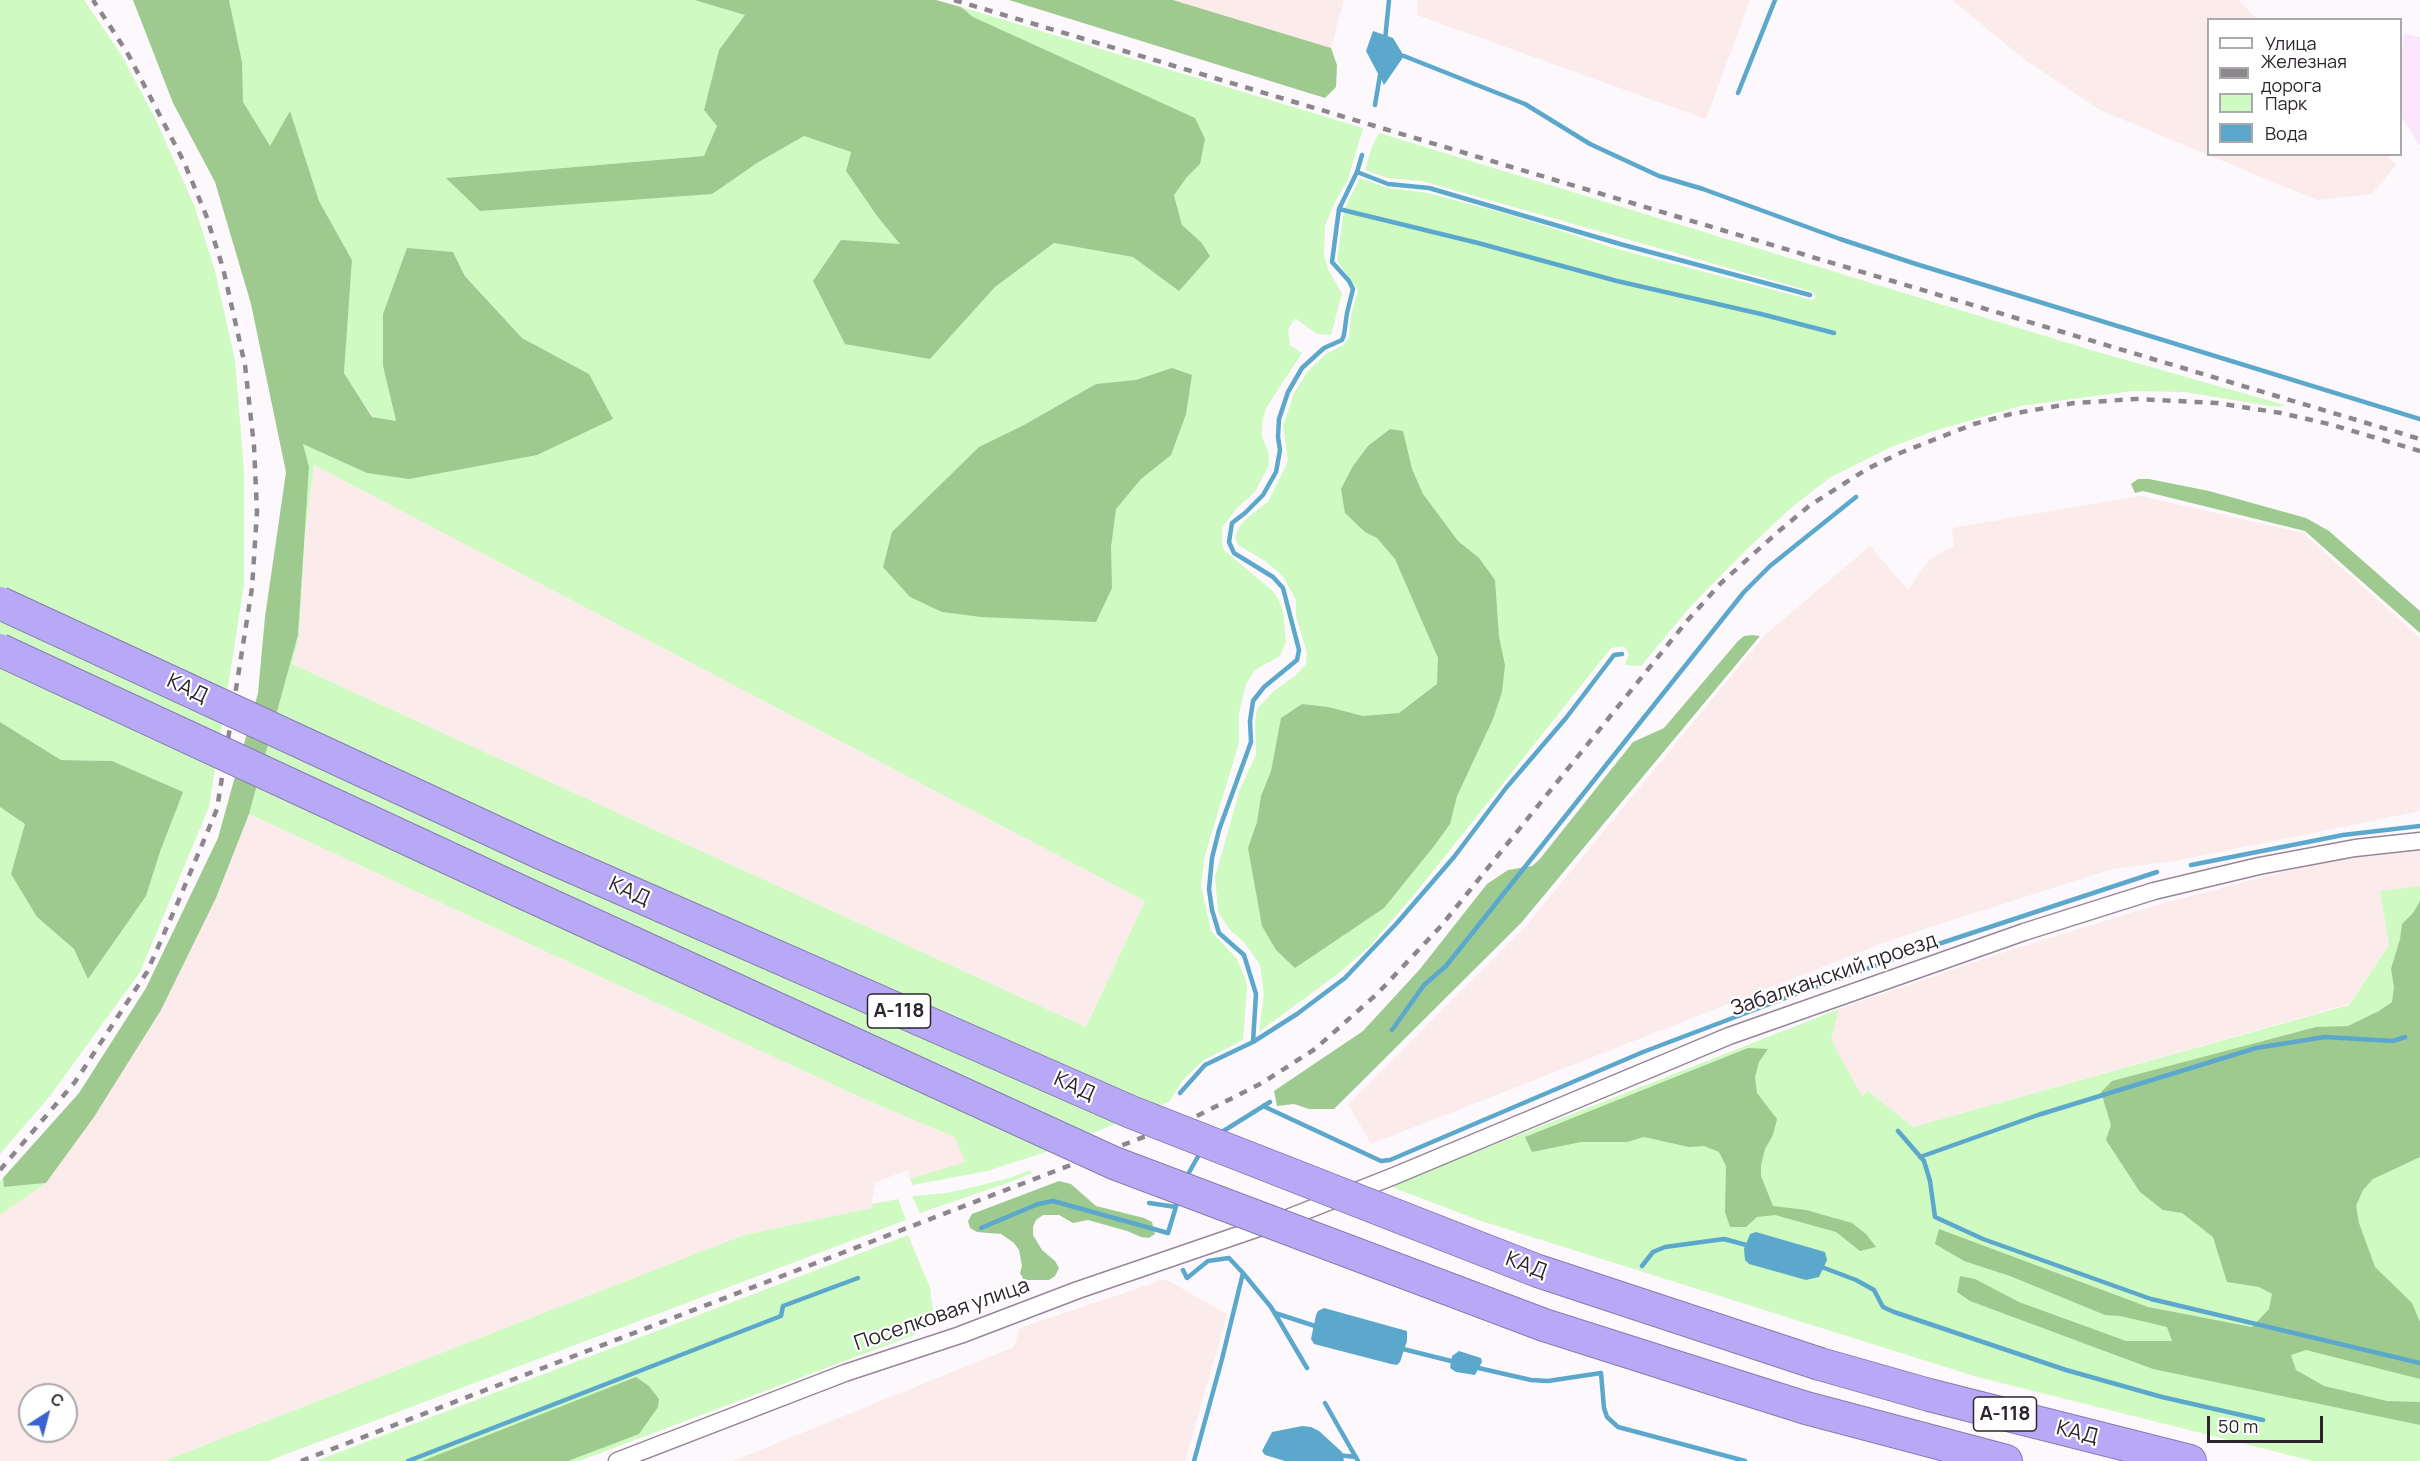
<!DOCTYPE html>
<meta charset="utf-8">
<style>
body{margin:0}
#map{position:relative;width:2420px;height:1461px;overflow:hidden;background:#fcf8fc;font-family:Manrope,sans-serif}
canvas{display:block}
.legend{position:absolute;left:2207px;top:18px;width:195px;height:138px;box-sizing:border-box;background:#fff;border:2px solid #aba8ab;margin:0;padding:8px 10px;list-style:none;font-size:18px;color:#2c252d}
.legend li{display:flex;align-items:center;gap:12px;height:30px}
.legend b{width:30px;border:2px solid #aba8ab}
.north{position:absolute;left:18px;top:1383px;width:60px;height:60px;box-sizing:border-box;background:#fff;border:2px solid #aba8ab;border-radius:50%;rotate:36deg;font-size:16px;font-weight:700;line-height:24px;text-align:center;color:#2c252d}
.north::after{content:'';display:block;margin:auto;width:21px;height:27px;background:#3b62d3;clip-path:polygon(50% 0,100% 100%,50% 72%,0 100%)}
.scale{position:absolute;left:2207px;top:1416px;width:116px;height:27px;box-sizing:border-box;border:3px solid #2c252d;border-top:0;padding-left:8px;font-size:18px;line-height:21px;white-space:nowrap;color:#2c252d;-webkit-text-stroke:4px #fff;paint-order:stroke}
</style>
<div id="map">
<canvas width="2420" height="1461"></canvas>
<ul class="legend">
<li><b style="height:8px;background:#fff"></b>Улица</li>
<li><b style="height:8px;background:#8c878d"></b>Железная дорога</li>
<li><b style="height:16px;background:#cffac2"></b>Парк</li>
<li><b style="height:16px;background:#5ca7cc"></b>Вода</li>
</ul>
<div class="north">С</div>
<div class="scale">50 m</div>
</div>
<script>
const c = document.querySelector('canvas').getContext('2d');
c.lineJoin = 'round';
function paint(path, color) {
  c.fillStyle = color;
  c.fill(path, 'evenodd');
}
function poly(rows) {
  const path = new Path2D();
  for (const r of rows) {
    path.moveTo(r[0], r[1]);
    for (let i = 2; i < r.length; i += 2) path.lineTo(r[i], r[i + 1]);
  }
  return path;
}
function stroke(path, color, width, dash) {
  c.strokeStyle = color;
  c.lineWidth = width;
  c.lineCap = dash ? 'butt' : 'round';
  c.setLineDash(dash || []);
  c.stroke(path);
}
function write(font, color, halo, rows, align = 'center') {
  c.font = font + ' Manrope,sans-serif';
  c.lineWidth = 4.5;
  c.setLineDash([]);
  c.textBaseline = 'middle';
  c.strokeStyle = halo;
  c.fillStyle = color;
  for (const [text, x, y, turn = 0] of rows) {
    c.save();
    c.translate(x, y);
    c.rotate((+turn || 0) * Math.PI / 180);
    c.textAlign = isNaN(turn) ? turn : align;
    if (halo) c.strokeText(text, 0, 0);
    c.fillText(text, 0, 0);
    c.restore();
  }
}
paint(poly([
 [2404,34,2420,37,2420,146,2401,116,2401,57]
]), '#fae5fc');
paint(poly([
 [1173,0,1344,0,1331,48],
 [1418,0,1750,0,1706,119,1417,15],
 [1952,0,2238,0,2257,19,2208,20,2208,154,2386,155,2396,165,2372,194,2317,200,2100,110,2024,59],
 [314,465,1145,901,1086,1027,292,664,299,637,305,535],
 [2141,496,2303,533,2420,638,2420,811,2174,861,2112,869,1896,938,1371,1144,1350,1107,1347,1105,1525,927,1765,635,1870,546,1908,590,1929,560,1954,546,1952,528],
 [249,814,871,1102,955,1137,965,1162,910,1179,908,1170,897,1174,876,1182,872,1200,873,1208,744,1235,164,1461,0,1461,0,1215,46,1183,94,1117,161,1010,216,898],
 [30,1395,66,1395,66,1431,30,1431],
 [2420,850,2420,886,2380,891,2389,945,2349,1004,1913,1127,1868,1091,1862,1096,1830,1040,1839,1009,1998,954,2160,904,2349,855],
 [1165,1279,1227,1314,1185,1461,733,1461,1014,1347,1020,1328]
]), '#fbebea');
paint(poly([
 [0,0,84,0,122,56,156,120,194,205,215,271,235,360,244,471,244,585,209,807,140,972,50,1096,0,1154,0,807,25,824,37,917,74,949,146,896,161,849,112,761,61,760,0,722],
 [229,0,694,0,746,15,719,50,704,110,718,126,704,156,447,178,757,163,804,136,851,152,846,171,877,216,901,244,930,359,995,287,1054,243,1133,257,1179,290,1201,242,1182,225,1174,194,1187,177,1200,164,973,17,961,7,1363,128,1347,182,1336,200,1325,226,1324,255,1328,269,1342,294,1331,335,1317,334,1295,318,1288,330,1290,345,1302,353,1266,408,1262,422,1262,437,1268,451,1269,465,1255,492,1236,509,1222,528,1222,542,1224,550,1275,593,1283,610,1286,642,1280,656,1255,670,1246,684,1239,713,1239,743,1205,855,1201,885,1211,931,1237,959,1246,980,1247,988,1243,1040,1204,1060,1183,1080,1169,1102,1049,1151,987,1171,913,1185,910,1179,965,1162,955,1137,871,1102,249,814,298,635,303,443,367,473,589,374,522,338,465,275,453,252,383,366,396,422,373,417,344,373,352,260,319,201,290,112,270,147,242,102,242,62],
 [314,465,1145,901,1086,1027,292,664,299,637,305,535],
 [1379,133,2091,350,2285,405,2277,407,2184,392,2133,391,2020,406,1934,431,1891,447,1831,477,1793,506,1745,551,1690,607,1641,666,1625,665,1629,654,1624,646,1611,648,1418,890,1369,947,1339,973,1259,1032,1264,995,1260,965,1244,942,1230,930,1218,912,1215,877,1240,789,1256,755,1255,724,1257,709,1275,690,1296,675,1306,664,1307,653,1296,616,1296,600,1282,575,1265,561,1238,545,1235,537,1239,527,1249,516,1268,502,1288,461,1283,426,1294,393,1308,371,1326,354,1343,345,1349,338,1351,315,1358,290,1337,261,1344,210,1360,178,1388,188,1428,193,1518,217,1617,249,1812,300,1816,298,1813,292,1422,181,1387,178,1365,170,1371,149],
 [2420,886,2420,1461,2313,1461,1974,1376,1478,1220,1389,1186,1839,1009,1831,1040,1862,1096,1868,1091,1913,1127,2349,1005,2389,945,2380,891],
 [1030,1170,1032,1173,1013,1181,920,1213,912,1196,947,1193,982,1185,1009,1178],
 [3,1178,4,1187,46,1183,0,1215,0,1181],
 [898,1199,906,1220,268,1461,164,1461,744,1235,872,1208,872,1204],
 [908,1235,930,1288,933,1312,926,1325,914,1335,579,1461,316,1461]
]), '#cffac2');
paint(poly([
 [133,0,229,0,242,62,243,102,270,146,290,111,319,201,352,260,344,373,372,417,396,421,383,366,383,314,407,248,453,252,465,276,522,338,589,374,613,419,537,455,409,479,367,473,303,444,309,467,298,635,249,814,216,898,161,1010,94,1117,46,1183,4,1187,3,1178,79,1093,146,988,218,838,258,693,265,617,286,472,251,304,215,182,173,103],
 [694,0,936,0,961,7,973,17,1195,118,1205,139,1200,164,1187,177,1174,195,1182,225,1201,242,1210,256,1179,291,1133,257,1054,243,995,287,930,359,845,344,813,281,841,240,900,244,877,216,846,171,851,152,804,136,757,163,712,194,480,211,446,178,704,156,717,126,704,110,719,50,745,15],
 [1009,0,1173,0,1331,48,1337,65,1336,87,1325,98],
 [1172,368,1192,375,1186,414,1171,455,1141,479,1116,509,1111,547,1112,588,1096,622,981,617,942,612,910,597,883,567,892,532,979,447,1024,425,1096,384,1136,380],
 [1390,429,1403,431,1412,469,1423,494,1458,541,1479,558,1495,580,1499,637,1505,665,1502,692,1493,719,1457,796,1450,824,1434,846,1384,908,1295,968,1276,950,1262,926,1248,848,1257,822,1261,796,1271,771,1281,718,1302,704,1328,707,1363,716,1399,713,1437,684,1438,658,1395,559,1377,538,1365,532,1345,513,1341,489,1353,466,1368,446],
 [2138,479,2149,479,2209,491,2306,518,2329,531,2420,611,2420,633,2305,531,2143,491,2135,493,2131,484],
 [1752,635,1760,636,1521,923,1334,1109,1309,1109,1294,1104,1277,1106,1274,1091,1363,1031,1420,969,1487,884,1508,870,1532,866,1539,860,1633,742,1664,728,1738,641,1744,636],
 [0,722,61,760,112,761,183,792,161,849,146,896,88,979,74,949,37,917,11,874,25,824,0,807],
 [2420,901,2420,1157,2373,1179,2363,1190,2356,1206,2359,1223,2375,1267,2412,1303,2420,1322,2420,1379,2306,1350,2291,1355,2296,1370,2324,1386,2387,1401,2420,1402,2420,1425,2153,1369,1970,1301,1957,1292,1960,1276,1975,1279,2019,1302,2126,1341,2172,1341,2167,1327,2120,1316,2105,1315,2010,1276,1964,1261,1935,1244,1939,1229,2148,1307,2252,1327,2269,1309,2272,1294,2259,1287,2227,1282,2213,1237,2182,1213,2163,1210,2140,1192,2106,1140,2111,1125,2101,1092,2112,1081,2316,1027,2348,1026,2379,1011,2392,1002,2394,987,2391,969,2400,939,2402,924,2413,913],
 [1748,1048,1768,1049,1759,1062,1755,1077,1757,1093,1777,1119,1773,1135,1765,1149,1761,1165,1761,1176,1773,1206,1806,1210,1852,1223,1866,1234,1876,1247,1860,1251,1836,1232,1775,1215,1757,1217,1746,1227,1730,1227,1725,1212,1726,1166,1719,1152,1704,1146,1689,1147,1644,1137,1627,1142,1581,1142,1532,1152,1525,1137],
 [1059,1181,1071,1184,1096,1206,1144,1218,1152,1222,1155,1234,1149,1238,1141,1237,1127,1231,1088,1220,1073,1223,1059,1215,1043,1215,1036,1220,1033,1227,1033,1235,1042,1250,1055,1261,1059,1268,1055,1276,1049,1280,1024,1280,1020,1273,1022,1266,1019,1250,1014,1243,1001,1234,977,1232,970,1228,968,1221,972,1214],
 [636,1377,649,1386,659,1399,658,1407,639,1434,568,1461,422,1461]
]), '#9eca90');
paint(poly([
 [1373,31,1393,38,1404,56,1384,85,1366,51],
 [1756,1232,1825,1252,1827,1260,1819,1277,1806,1280,1749,1264,1745,1260,1744,1249,1750,1234],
 [1324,1308,1407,1331,1407,1341,1400,1362,1397,1365,1391,1364,1314,1344,1311,1339,1316,1315,1318,1311],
 [1459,1351,1481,1358,1482,1362,1475,1375,1456,1372,1450,1368,1452,1356],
 [1302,1426,1311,1427,1319,1431,1342,1452,1344,1461,1285,1461,1265,1455,1262,1451,1272,1432]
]), '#5ca7cc');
stroke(poly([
 [1385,40,1389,0],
 [1404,56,1525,104,1590,144,1659,176,1703,189,1840,239,1916,264,2420,419],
 [1738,93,1775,0],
 [1375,105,1380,75],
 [1357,172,1388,184,1429,188,1620,244,1810,295],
 [1339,209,1478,243,1617,281,1761,314,1834,333],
 [2191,865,2343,835,2420,826],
 [1392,1030,1424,985,1446,966,1744,592,1770,566,1856,497],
 [1253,1042,1297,1014,1345,978,1397,923,1454,857,1506,788,1566,718,1614,655,1622,654],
 [1180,1093,1205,1065,1253,1042,1256,994,1244,955,1219,933,1212,910,1209,889,1212,858,1219,830,1251,742,1250,721,1253,701,1264,687,1297,660,1299,650,1283,588,1273,577,1234,553,1229,542,1232,523,1245,513,1263,495,1276,472,1280,450,1278,437,1279,419,1288,392,1302,368,1324,348,1342,340,1344,335,1347,313,1353,289,1349,281,1332,262,1339,209,1357,172,1362,155],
 [1263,1106,1381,1161,1390,1160,1643,1052,1796,994,1911,953,2157,872],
 [1898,1131,1924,1161,1930,1181,1935,1217,1983,1239,2151,1299,2420,1363],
 [1217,1135,1270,1102],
 [1920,1157,2038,1115,2256,1048,2325,1037,2393,1041,2405,1037],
 [1186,1178,1201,1151],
 [1149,1203,1176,1207],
 [981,1228,1038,1204,1053,1201,1168,1233,1178,1200],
 [1642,1266,1653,1252,1665,1247,1724,1239,1750,1246],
 [1819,1266,1856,1280,1874,1290,1883,1307,1894,1312,2066,1370,2162,1397,2263,1420],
 [1183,1270,1187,1278,1208,1261,1229,1258,1243,1273],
 [1275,1313,1318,1327],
 [1399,1348,1455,1362],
 [1474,1367,1531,1380,1548,1381,1601,1373,1604,1408,1607,1417,1618,1427,1745,1461],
 [1325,1403,1358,1461],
 [1337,1455,1356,1457],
 [408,1461,781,1316,783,1306,858,1278],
 [1194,1461,1222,1359,1243,1273,1271,1307,1307,1368]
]), '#5ca7cc', 4.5);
const minor = poly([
 [617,1461,845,1373,960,1335,1078,1290,1285,1219,1394,1176,1729,1036,2024,932,2154,891,2259,866,2355,848,2420,841]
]);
const motorway = poly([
 [1820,1364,1929,1395,2190,1461],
 [1714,1379,1806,1408,2006,1461]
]);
stroke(minor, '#98859a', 19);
stroke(motorway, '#877bb0', 34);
stroke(minor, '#fff', 16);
stroke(motorway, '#b8a9f7', 32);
stroke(poly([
 [954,0,2420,439],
 [0,1170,75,1082,147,972,178,902,217,809,252,588,257,512,254,446,245,365,223,268,206,215,184,162,128,54,93,0],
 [301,1461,1193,1118,1262,1083,1315,1049,1378,993,1441,926,1687,621,1721,583,1779,531,1809,506,1867,469,1900,453,1974,424,2011,414,2074,403,2136,399,2217,403,2281,413,2329,424,2420,451]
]), '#8c878d', 4.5, [8, 8]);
const motorwayBridge = poly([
 [0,603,543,854,1131,1112,1538,1271,1820,1364],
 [0,650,524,893,1114,1163,1544,1325,1714,1379]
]);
stroke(motorwayBridge, '#877bb0', 34, []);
stroke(motorwayBridge, '#b8a9f7', 32);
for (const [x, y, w] of [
 [899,1011,63],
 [2005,1414,63]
]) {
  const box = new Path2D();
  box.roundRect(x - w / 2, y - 17, w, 34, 4.5);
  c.fillStyle = '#fff';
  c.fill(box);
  stroke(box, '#2c252d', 1.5);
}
write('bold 20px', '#2c252d', null, [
 ["А-118",899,1011],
 ["А-118",2005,1414]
]);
write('21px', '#2c252d', '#fff', [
 ["КАД",187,689,25],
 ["КАД",629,892,24],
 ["Забалканский проезд",1834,975,-19],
 ["КАД",1074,1087,24],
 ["КАД",1526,1266,20],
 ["Поселковая улица",942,1315,-19],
 ["КАД",2077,1433,14]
]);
</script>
